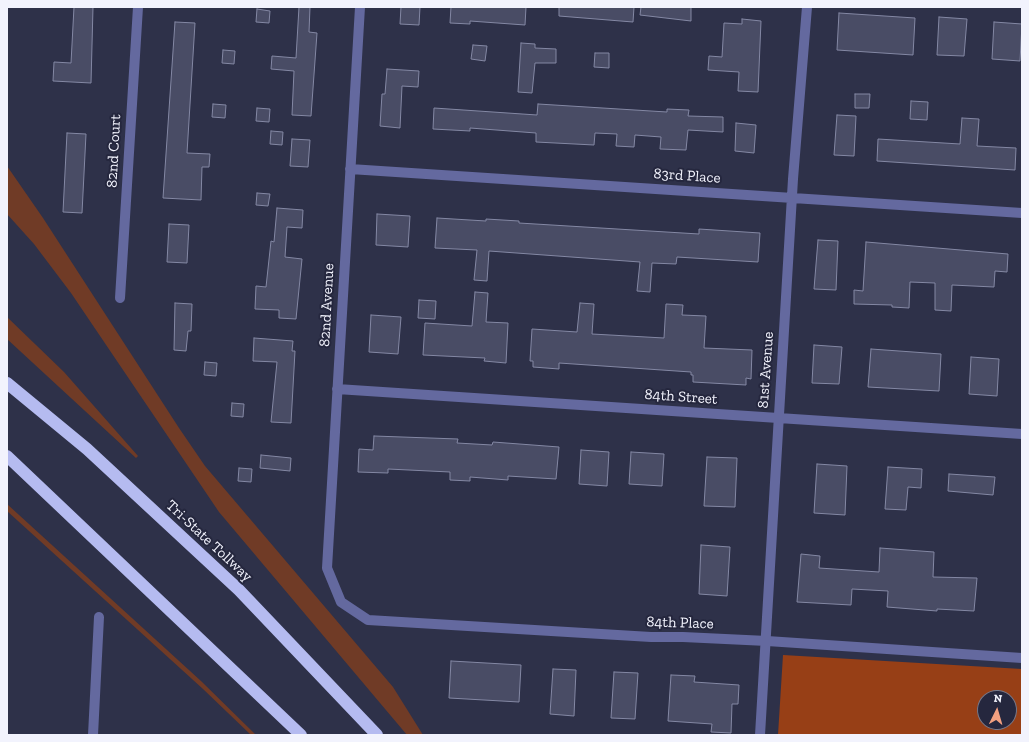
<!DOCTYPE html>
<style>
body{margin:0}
#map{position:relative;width:1029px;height:742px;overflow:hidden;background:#2e3149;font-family:"Zilla Slab",serif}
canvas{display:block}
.frame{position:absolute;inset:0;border:8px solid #f2f3fd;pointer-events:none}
.north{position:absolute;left:977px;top:690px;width:40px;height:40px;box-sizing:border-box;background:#25273e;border:1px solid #77798a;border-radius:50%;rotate:5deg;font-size:11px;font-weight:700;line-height:16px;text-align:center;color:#f2f3fd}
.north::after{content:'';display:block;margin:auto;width:14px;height:18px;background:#f2a080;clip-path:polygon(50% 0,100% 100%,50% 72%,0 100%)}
</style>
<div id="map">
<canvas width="1029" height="742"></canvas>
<div class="frame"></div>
<div class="north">N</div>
</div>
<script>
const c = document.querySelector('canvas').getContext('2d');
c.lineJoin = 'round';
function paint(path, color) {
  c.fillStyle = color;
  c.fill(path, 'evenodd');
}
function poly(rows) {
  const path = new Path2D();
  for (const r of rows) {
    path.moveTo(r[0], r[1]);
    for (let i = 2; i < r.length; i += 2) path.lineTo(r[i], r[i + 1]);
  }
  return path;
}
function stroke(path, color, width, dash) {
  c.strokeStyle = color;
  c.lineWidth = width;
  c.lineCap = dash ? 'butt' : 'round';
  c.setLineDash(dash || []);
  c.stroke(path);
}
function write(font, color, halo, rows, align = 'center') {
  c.font = font + ' "Zilla Slab",serif';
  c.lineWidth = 4;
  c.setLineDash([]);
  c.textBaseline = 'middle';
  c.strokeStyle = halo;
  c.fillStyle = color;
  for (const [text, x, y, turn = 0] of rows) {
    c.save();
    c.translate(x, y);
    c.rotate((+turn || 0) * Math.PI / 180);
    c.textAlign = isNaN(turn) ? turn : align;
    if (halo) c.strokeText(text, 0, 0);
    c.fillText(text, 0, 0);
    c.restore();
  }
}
paint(poly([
 [7,166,43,218,179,428,205,466,393,687,423,735,407,735,219,512,71,293,34,244,7,214],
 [7,317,64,372,138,456,136,458,7,339],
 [7,504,201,681,256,735,251,735,203,689,7,511]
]), '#703b26');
paint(poly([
 [783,655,1022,669,1022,735,778,735],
 [985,698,1009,698,1009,722,985,722]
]), '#973f16');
const building = poly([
 [74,7,93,7,91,83,53,81,54,62,71,63,74,7],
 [299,7,310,7,309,32,317,33,311,116,292,115,294,71,271,69,272,56,296,58,299,7],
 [401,7,420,7,419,25,400,24,401,7],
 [451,7,526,7,525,25,470,21,470,24,450,23,451,7],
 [559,7,634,7,633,22,559,16,559,7],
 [641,7,691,7,691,21,640,15,641,7],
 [257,9,270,11,269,23,256,22,257,9],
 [839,13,915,18,913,55,837,50,839,13],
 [939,17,967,19,964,56,937,55,939,17],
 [742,19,761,21,758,92,738,91,739,72,708,70,709,56,722,57,724,23,742,24,742,19],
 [175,22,195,23,187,153,210,154,209,167,202,167,201,200,163,198,175,22],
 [994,22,1022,24,1020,61,992,59,994,22],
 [521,43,535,44,535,48,556,49,556,63,535,63,532,93,518,92,521,43],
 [473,45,487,46,485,61,471,59,473,45],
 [223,50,235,51,234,64,222,63,223,50],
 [595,53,609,53,609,68,594,67,595,53],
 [387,69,419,71,418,87,402,86,400,128,380,126,382,94,385,94,387,69],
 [855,94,870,94,869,108,855,108,855,94],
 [911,101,928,102,927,120,910,119,911,101],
 [213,104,226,105,225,118,212,117,213,104],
 [538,104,667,112,667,109,689,110,688,116,723,117,723,132,688,130,686,150,660,149,661,137,635,135,634,147,616,146,617,134,595,133,594,145,536,142,536,133,470,128,470,131,433,129,434,108,537,115,538,104],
 [257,108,270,109,269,122,256,121,257,108],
 [837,115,856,116,854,156,834,155,837,115],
 [962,118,979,119,977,146,1016,148,1015,170,877,161,878,139,960,144,962,118],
 [736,123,756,125,754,153,735,151,736,123],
 [271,131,283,132,282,145,270,144,271,131],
 [67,133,86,134,82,213,63,212,67,133],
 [292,139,310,140,308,167,290,166,292,139],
 [257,193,270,194,268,206,256,205,257,193],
 [277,208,303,210,302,228,287,227,285,257,302,259,296,319,279,318,279,310,255,309,256,286,266,287,271,241,274,242,277,208],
 [377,214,410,216,408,247,376,245,377,214],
 [437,218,486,221,486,219,519,221,519,223,699,234,699,229,760,233,758,262,677,257,676,264,652,263,650,292,637,291,640,262,489,251,487,281,474,280,477,250,435,248,437,218],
 [169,224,189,225,187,263,167,262,169,224],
 [818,240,838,241,836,290,814,289,818,240],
 [866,242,1008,254,1007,272,995,271,994,287,952,285,951,311,935,310,935,283,910,282,909,308,892,307,892,305,854,304,854,290,863,291,866,242],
 [475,292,488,293,486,322,508,323,506,363,484,361,485,358,423,355,425,323,472,326,475,292],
 [419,300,436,301,435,319,418,318,419,300],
 [175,303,192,304,191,331,188,331,186,351,174,350,175,303],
 [580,303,594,304,592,334,664,338,666,304,683,305,682,315,706,316,704,348,752,350,751,379,746,378,746,385,693,382,693,375,691,375,691,372,559,363,559,369,533,367,533,361,530,361,532,329,577,332,580,303],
 [371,315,401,317,398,354,369,352,371,315],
 [254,338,293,341,292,351,295,351,291,423,271,422,277,362,253,361,254,338],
 [814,345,842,347,839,384,812,383,814,345],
 [871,349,941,354,939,391,868,387,871,349],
 [971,357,999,359,997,396,969,394,971,357],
 [205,362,217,363,216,376,204,375,205,362],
 [232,403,244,404,243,417,231,416,232,403],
 [374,436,458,439,457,443,492,445,493,442,559,447,556,479,508,476,508,480,470,477,470,481,450,480,450,472,388,469,388,473,358,472,359,449,373,450,374,436],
 [581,450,609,452,607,486,579,484,581,450],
 [631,452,664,454,662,486,629,484,631,452],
 [261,455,291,458,290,471,260,468,261,455],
 [707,457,737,458,735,507,704,506,707,457],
 [817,464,847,466,845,515,814,513,817,464],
 [888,467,922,469,921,488,908,487,906,510,885,509,888,467],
 [239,468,252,469,251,482,238,481,239,468],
 [949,474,995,477,993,495,948,491,949,474],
 [701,545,730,547,727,596,699,594,701,545],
 [880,548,934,552,933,577,977,578,974,611,937,609,937,611,887,607,888,591,852,589,851,605,797,602,801,554,820,556,819,568,879,572,880,548],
 [451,661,521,665,519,702,449,698,451,661],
 [553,669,576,670,574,716,550,714,553,669],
 [614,672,638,673,635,719,611,718,614,672],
 [671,675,695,676,694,682,739,685,738,704,732,704,731,733,711,732,712,724,668,721,671,675]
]);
paint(building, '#494c65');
stroke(building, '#8488a4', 1);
stroke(poly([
 [360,7,327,568,341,602,368,620,651,637,683,637,767,641,1022,658],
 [350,169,1022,213],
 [120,298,138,7],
 [337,389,1022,434],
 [93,735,99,617],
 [760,735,793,179,807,7]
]), '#64699f', 10);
stroke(poly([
 [7,383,87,449,239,590,377,735],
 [7,456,301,735]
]), '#b5bbf0', 12);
write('15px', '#f2f3fd', '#25273e', [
 ["82nd Court",114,151,-87],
 ["83rd Place",687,176,4],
 ["82nd Avenue",327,305,-87],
 ["81st Avenue",766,370,-86],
 ["84th Street",681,397,4],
 ["Tri-State Tollway",209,541,43],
 ["84th Place",680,623,2]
]);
</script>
